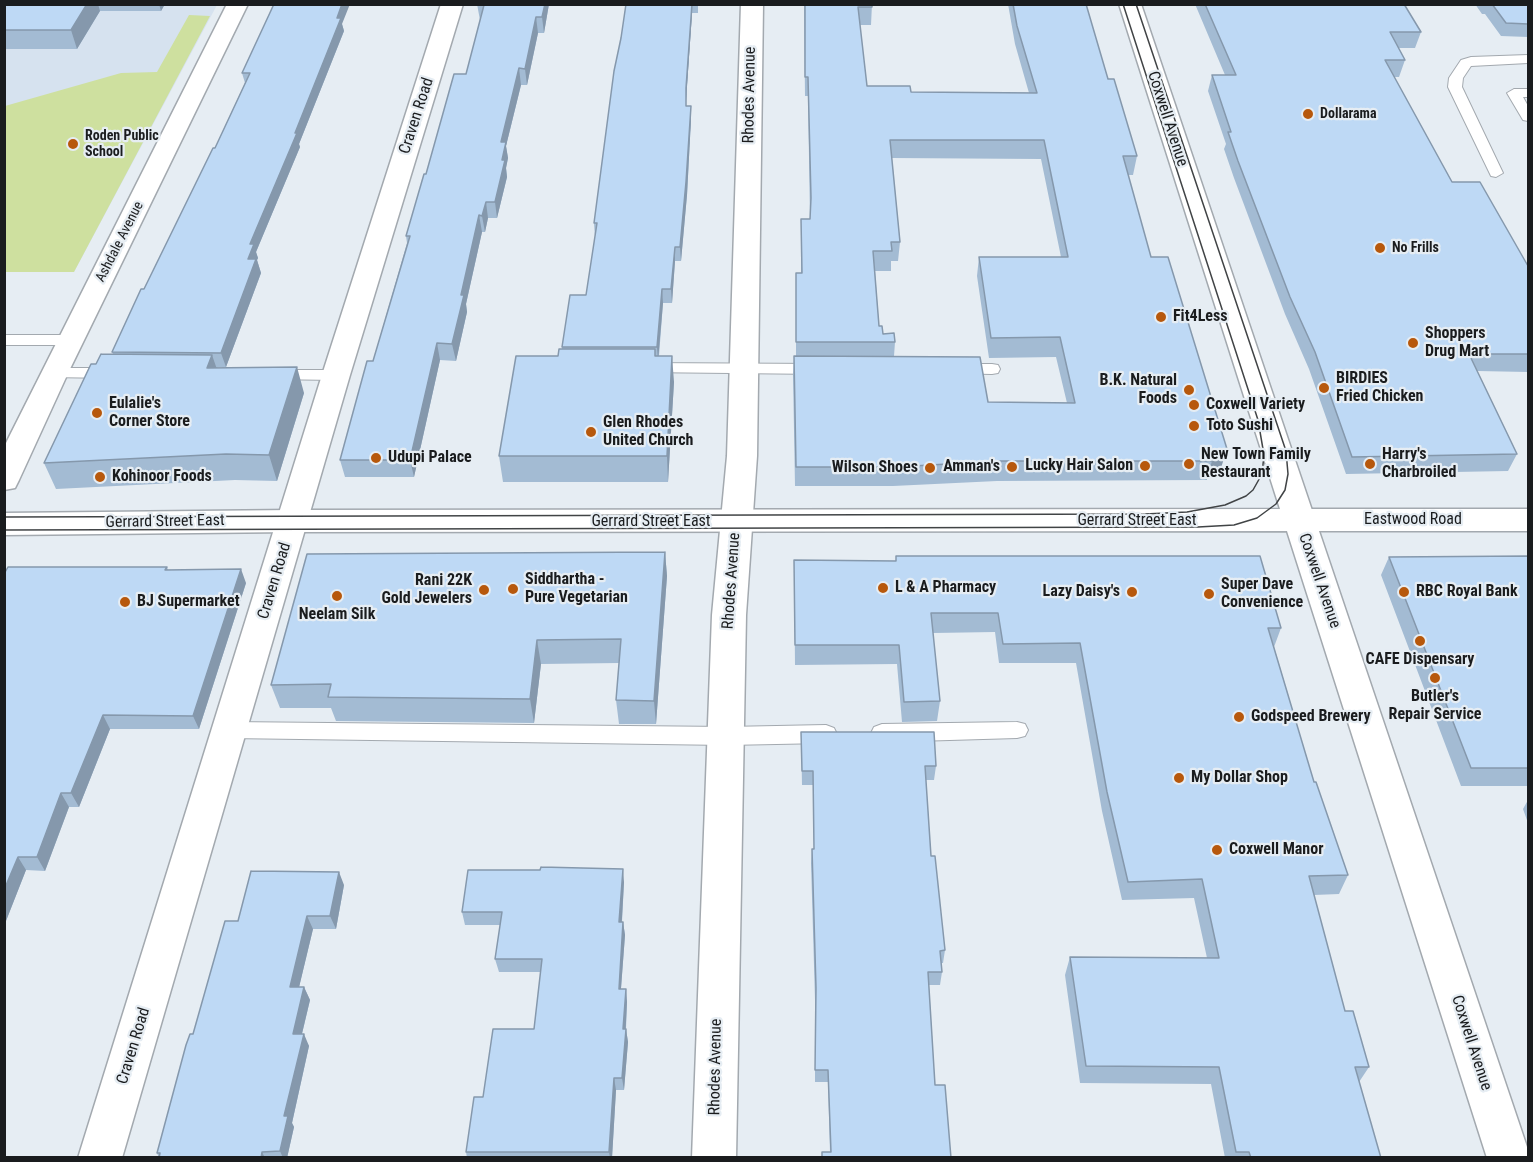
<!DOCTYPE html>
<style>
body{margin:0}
#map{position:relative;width:1533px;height:1162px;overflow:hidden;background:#e6edf3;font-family:"Roboto Condensed",sans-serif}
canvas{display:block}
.frame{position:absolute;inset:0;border:6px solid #1a1c1e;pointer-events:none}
</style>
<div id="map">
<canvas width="1533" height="1162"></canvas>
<div class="frame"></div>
</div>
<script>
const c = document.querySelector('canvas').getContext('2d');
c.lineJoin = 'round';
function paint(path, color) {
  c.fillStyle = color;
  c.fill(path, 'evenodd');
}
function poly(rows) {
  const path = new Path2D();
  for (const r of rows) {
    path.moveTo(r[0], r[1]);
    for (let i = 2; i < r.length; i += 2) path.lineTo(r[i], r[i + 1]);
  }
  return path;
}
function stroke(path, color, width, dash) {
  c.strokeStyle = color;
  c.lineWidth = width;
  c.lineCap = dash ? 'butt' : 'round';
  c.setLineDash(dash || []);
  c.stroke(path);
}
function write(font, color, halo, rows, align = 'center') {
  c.font = font + ' "Roboto Condensed",sans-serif';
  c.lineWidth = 4.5;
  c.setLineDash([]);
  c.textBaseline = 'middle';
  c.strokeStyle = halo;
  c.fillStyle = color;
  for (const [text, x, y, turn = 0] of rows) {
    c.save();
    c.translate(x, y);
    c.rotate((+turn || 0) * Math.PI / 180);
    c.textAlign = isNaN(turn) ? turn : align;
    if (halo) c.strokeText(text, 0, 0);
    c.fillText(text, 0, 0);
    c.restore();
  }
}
paint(poly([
 [4,5,217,5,74,272,5,272]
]), '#d6e2ef');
paint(poly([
 [189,15,210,16,74,272,5,272,5,106,121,73,157,72]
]), '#cee09f');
const lane = poly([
 [1528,55,1528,63,1471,66,1463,78,1462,87,1503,173,1496,177,1491,176,1448,87,1449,78,1461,60,1471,57,1528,55],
 [1514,89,1528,89,1528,97,1523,97,1528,106,1528,121,1523,120,1507,93,1514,89],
 [4,335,71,335,77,336,79,340,77,344,71,345,4,345,4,335],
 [646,363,821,364,827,365,829,369,827,373,821,374,640,372,638,368,640,364,646,363],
 [955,364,992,364,998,365,1000,369,998,373,992,374,949,373,947,369,949,365,955,364],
 [54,368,112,368,118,369,121,373,118,377,112,378,48,377,45,373,48,369,54,368],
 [273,370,336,370,342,371,345,375,342,379,336,380,267,379,264,375,267,371,273,370],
 [229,722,727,727,826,725,834,728,837,734,834,740,826,743,727,745,229,738,221,736,218,730,221,724,229,722],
 [1017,722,1025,724,1028,730,1025,736,1017,738,882,742,874,739,871,733,874,727,882,724,1017,722]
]);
const street = poly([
 [227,4,248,4,68,373,19,480,15,488,4,490,4,447,227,4],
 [441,4,463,4,350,375,122,1158,78,1158,322,375,441,4],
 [741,4,763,4,757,456,746,615,736,1158,692,1158,712,615,727,456,741,4],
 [1298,509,1528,509,1528,531,1298,531,1287,528,1282,520,1287,512,1298,509]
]);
const secondary = poly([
 [1119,4,1141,4,1528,1150,1528,1158,1487,1158,1287,531,293,532,4,535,4,513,293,510,1280,509,1119,4]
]);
stroke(lane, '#a3a9af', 2);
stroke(street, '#a3a9af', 3);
stroke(secondary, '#a3a9af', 3);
paint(lane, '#fff');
paint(street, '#fff');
paint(secondary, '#fff');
stroke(poly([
 [4,517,1145,514,1187,512,1225,505,1246,496,1253,490,1262,474,1264,455,1258,420,1123,4],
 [4,530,1198,527,1234,525,1257,518,1276,504,1285,490,1288,474,1286,451,1136,4]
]), '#414446', 1.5);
paint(poly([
 [4,4,165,4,161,11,100,11,77,49,4,49],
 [477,4,549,4,544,33,538,33,527,85,521,85,506,146,508,158,506,168,507,177,497,218,488,218,485,232,482,232,466,304,467,312,456,361,440,360,414,477,345,477,340,460,373,361,407,243,406,236,426,174,466,74,480,20],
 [626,4,698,4,698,13,692,13,686,101,686,106,691,106,691,119,687,195,681,261,675,261,672,303,663,303,659,356,674,382,668,482,503,482,499,456,562,349,562,347,586,295,595,237,594,223],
 [804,4,872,4,871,25,860,25,867,86,911,92,1029,93,1015,44,1008,4,1086,4,1108,79,1137,156,1133,175,1128,175,1151,257,1221,468,1206,480,997,481,893,486,795,486,793,375,794,356,796,356,796,273,801,273,801,219,810,219,808,96,805,96],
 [892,158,1041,159,1061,257,979,257,977,276,989,358,1056,357,1067,403,988,402,894,356,895,342,883,334,879,326,875,271,891,271,891,261,898,261,900,242],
 [1195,4,1404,4,1421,32,1415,48,1398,48,1405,60,1399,77,1394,77,1452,182,1528,266,1528,372,1477,371,1517,454,1508,471,1346,474,1309,369,1285,314,1234,178,1224,149,1226,144,1208,91,1212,75,1225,75],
 [1475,4,1528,4,1528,37,1501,36,1485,14,1482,14],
 [342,24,344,31,299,144,300,147,256,252,258,258,257,260,261,273,226,367,216,367,304,393,277,481,235,480,56,489,44,463,96,364,113,354,112,352,215,148,245,83,242,73],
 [665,552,667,576,656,724,619,724,616,700,619,663,541,664,534,723,336,721,331,708,280,708,271,685],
 [1528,556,1528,786,1461,786,1381,575,1389,557],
 [794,560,1281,628,1274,647,1314,782,1348,875,1339,894,1314,895,1345,1011,1369,1067,1359,1082,1381,1158,1225,1158,1211,1084,1080,1083,1065,975,1070,957,1207,958,1194,898,1122,900,1102,811,1076,663,999,663,995,632,933,633,940,701,937,721,902,722,897,664,795,665],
 [167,567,168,570,246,583,199,729,110,729,79,807,69,807,45,871,26,870,4,926,4,574],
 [801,732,936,766,934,780,926,780,931,856,945,950,943,963,941,963,942,972,940,985,929,985,935,1085,951,1158,822,1158,822,1152,830,1152,828,1082,815,1082,815,1000,811,863,812,849,814,849,813,785,802,785],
 [1528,800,1528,823,1523,809],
 [624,882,622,922,623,922,625,935,621,989,626,989,627,1002,626,1029,628,1042,624,1090,616,1090,612,1158,467,1158,466,1152,483,1097,534,1029,541,972,499,972,495,959,500,925,465,925,462,912],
 [344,885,336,929,313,929,299,987,304,987,310,1000,302,1034,309,1046,292,1123,294,1127,287,1158,159,1158,157,1153,193,1034,238,921]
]), '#a3bbd3');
paint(poly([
 [87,4,98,4,100,11,77,49,71,30],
 [159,4,165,4,161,11],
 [342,4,350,4,342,24,344,31,299,144,300,147,256,252,258,258,257,260,261,273,226,367,221,353,248,259,250,244,295,133],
 [545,4,549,4,544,33,542,17],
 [692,4,692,13,686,101,686,88],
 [536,17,538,33,527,85,525,69],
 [519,68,521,85,506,146,508,158,506,168,507,177,497,218,495,202,502,160,501,142],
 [691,106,691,119,687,195,681,261,680,247],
 [486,202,488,218,485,232,482,216],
 [479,215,482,232,466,304,467,312,456,361,452,344,461,295],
 [675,247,675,261,672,303,671,289],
 [662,289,663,303,658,361,657,347],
 [437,343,440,360,414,477,410,460],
 [212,355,221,381,207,368],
 [672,356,674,382,668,482,667,456],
 [297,367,304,393,277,481,269,455],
 [1227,449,1221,468,1206,480,1212,461],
 [665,552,667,576,656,724,654,701],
 [241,569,246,583,199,729,193,716],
 [537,640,541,664,534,723,530,699],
 [103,715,110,729,79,807,71,793],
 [61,793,69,807,45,871,37,857],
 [18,857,26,870,4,926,4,890],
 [623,869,624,882,621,935,619,922],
 [339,872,344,885,336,929,330,916],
 [307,916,313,929,296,1000,290,987],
 [623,922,625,935,620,1001,619,989],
 [304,987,310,1000,299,1046,293,1034],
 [626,989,627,1002,625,1042,623,1029],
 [626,1029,628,1042,624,1090,622,1078],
 [304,1034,309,1046,292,1123,294,1127,287,1158,283,1158,280,1151,284,1116],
 [614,1078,616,1090,612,1158,610,1158,609,1152],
 [262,1152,265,1158,261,1158]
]), '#8598ac');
const building = poly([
 [4,4,87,4,71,30,4,30,4,4],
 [274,4,342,4,337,18,341,18,295,133,297,133,250,244,254,244,248,259,256,259,221,353,112,352,141,289,144,289,213,148,215,148,250,73,242,73,274,4],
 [477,4,545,4,542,17,536,17,525,69,519,68,501,142,506,142,502,160,505,160,495,202,486,202,482,216,479,215,461,295,464,295,452,344,437,343,410,460,340,460,367,361,373,361,410,236,406,236,424,174,426,174,454,74,466,74,484,5,477,4],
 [626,4,692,4,686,88,686,106,691,106,686,182,680,247,675,247,671,289,662,289,657,347,562,347,570,295,586,295,597,223,594,223,614,71,621,38,626,4],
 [805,4,872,4,872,7,858,7,867,86,910,86,911,92,1037,93,1017,26,1013,4,1086,4,1108,79,1114,79,1137,156,1123,156,1151,257,1168,257,1227,449,1212,461,1000,461,895,467,796,467,794,356,980,357,988,402,1075,403,1060,337,991,338,979,257,1068,257,1044,140,890,140,900,242,891,242,892,251,873,251,879,326,882,326,883,334,894,333,895,342,796,342,796,273,802,273,801,219,810,219,811,198,808,77,805,77,805,4],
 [1205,4,1404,4,1421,32,1390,32,1405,60,1385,60,1452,182,1480,182,1528,266,1528,354,1469,354,1517,454,1352,457,1315,352,1290,297,1238,161,1228,132,1231,132,1212,75,1236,75,1205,4],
 [1492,4,1528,4,1528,24,1506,23,1492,4],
 [559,349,655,349,655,356,672,356,667,456,499,456,516,356,558,356,559,349],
 [101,354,212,355,207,368,297,367,269,455,226,454,44,463,91,364,96,364,101,354],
 [665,552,654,701,616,700,621,639,537,640,530,699,328,697,331,684,271,685,307,554,665,552],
 [896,556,1260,556,1281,628,1268,628,1314,782,1316,782,1348,875,1309,876,1345,1011,1353,1011,1369,1067,1355,1067,1381,1158,1251,1158,1249,1152,1236,1152,1219,1067,1086,1066,1070,957,1219,958,1202,879,1128,882,1107,792,1080,643,1003,644,998,613,931,613,940,701,904,702,899,645,795,645,794,560,896,561,896,556],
 [1528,556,1528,768,1471,768,1389,557,1528,556],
 [8,567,167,567,165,570,241,569,193,716,103,715,71,793,61,793,37,857,18,857,4,890,4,574,8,567],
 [801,732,934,732,936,766,925,766,931,856,935,856,945,950,940,951,942,972,928,972,935,1085,945,1085,951,1158,822,1158,822,1152,831,1152,828,1070,815,1070,816,988,812,849,814,849,813,771,802,771,801,732],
 [541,867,623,869,619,922,623,922,619,989,626,989,623,1029,626,1029,622,1078,614,1078,609,1152,466,1152,474,1097,483,1097,493,1029,534,1029,542,959,495,959,502,912,462,912,468,870,540,870,541,867],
 [251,871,339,872,330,916,307,916,290,987,304,987,293,1034,304,1034,284,1116,288,1116,280,1151,262,1152,261,1158,159,1158,160,1153,157,1153,186,1045,190,1034,193,1034,225,921,238,921,251,871]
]);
paint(building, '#bed9f5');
stroke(building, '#8598ac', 1.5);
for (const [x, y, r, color] of [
 [1308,114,6,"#b7580c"],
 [73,144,6,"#b7580c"],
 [1380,248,6,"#b7580c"],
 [1161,317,6,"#b7580c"],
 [1413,343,6,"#b7580c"],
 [1324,388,6,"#b7580c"],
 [1189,390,6,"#b7580c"],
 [1194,405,6,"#b7580c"],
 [97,413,6,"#b7580c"],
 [1194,426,6,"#b7580c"],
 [591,432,6,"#b7580c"],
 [376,458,6,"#b7580c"],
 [1189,464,6,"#b7580c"],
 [1370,464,6,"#b7580c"],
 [1145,466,6,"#b7580c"],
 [1012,467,6,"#b7580c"],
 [930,468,6,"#b7580c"],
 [100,477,6,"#b7580c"],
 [883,588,6,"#b7580c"],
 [513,589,6,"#b7580c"],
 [484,590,6,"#b7580c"],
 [1132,592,6,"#b7580c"],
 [1404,592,6,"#b7580c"],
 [1209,594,6,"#b7580c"],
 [337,596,6,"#b7580c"],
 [125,602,6,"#b7580c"],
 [1420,641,6,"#b7580c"],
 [1435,678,6,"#b7580c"],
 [1239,717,6,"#b7580c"],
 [1179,778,6,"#b7580c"],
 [1217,850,6,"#b7580c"]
]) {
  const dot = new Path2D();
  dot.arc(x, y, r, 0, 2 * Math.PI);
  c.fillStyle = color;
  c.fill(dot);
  stroke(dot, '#e6edf3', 2);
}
write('bold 14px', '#1a1c1e', '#e6edf3', [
 ["Dollarama",1320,114],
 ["Roden Public",85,136],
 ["School",85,152],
 ["No Frills",1392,248]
], 'left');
write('14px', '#1a1c1e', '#e6edf3', [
 ["Ashdale Avenue",120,242,-63]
]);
write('16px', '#1a1c1e', '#e6edf3', [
 ["Rhodes Avenue",750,95,-89],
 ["Craven Road",417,116,-72],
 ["Coxwell Avenue",1167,119,72],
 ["Eastwood Road",1413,520],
 ["Gerrard Street East",1137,521],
 ["Gerrard Street East",165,522,-1],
 ["Gerrard Street East",651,522],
 ["Craven Road",275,581,-73],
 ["Rhodes Avenue",732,581,-86],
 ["Coxwell Avenue",1319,581,71],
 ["Coxwell Avenue",1471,1043,72],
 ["Craven Road",134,1046,-73],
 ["Rhodes Avenue",716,1067,-89]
]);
write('bold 16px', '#1a1c1e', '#e6edf3', [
 ["Fit4Less",1173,317],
 ["Shoppers",1425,334],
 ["Drug Mart",1425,352],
 ["BIRDIES",1336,379],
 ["Fried Chicken",1336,397],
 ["B.K. Natural",1177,381,"right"],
 ["Foods",1177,399,"right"],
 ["Eulalie's",109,404],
 ["Corner Store",109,422],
 ["Coxwell Variety",1206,405],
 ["Glen Rhodes",603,423],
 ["United Church",603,441],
 ["Toto Sushi",1206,426],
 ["New Town Family",1201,455],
 ["Restaurant",1201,473],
 ["Harry's",1382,455],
 ["Charbroiled",1382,473],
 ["Udupi Palace",388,458],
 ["Lucky Hair Salon",1133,466,"right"],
 ["Amman's",1000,467,"right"],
 ["Wilson Shoes",918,468,"right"],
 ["Kohinoor Foods",112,477],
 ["Siddhartha -",525,580],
 ["Pure Vegetarian",525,598],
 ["Rani 22K",472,581,"right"],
 ["Gold Jewelers",472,599,"right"],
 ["Super Dave",1221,585],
 ["Convenience",1221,603],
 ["L & A Pharmacy",895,588],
 ["Lazy Daisy's",1120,592,"right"],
 ["RBC Royal Bank",1416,592],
 ["BJ Supermarket",137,602],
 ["Neelam Silk",337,615,"center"],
 ["CAFE Dispensary",1420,660,"center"],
 ["Butler's",1435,697,"center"],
 ["Repair Service",1435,715,"center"],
 ["Godspeed Brewery",1251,717],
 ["My Dollar Shop",1191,778],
 ["Coxwell Manor",1229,850]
], 'left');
</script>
